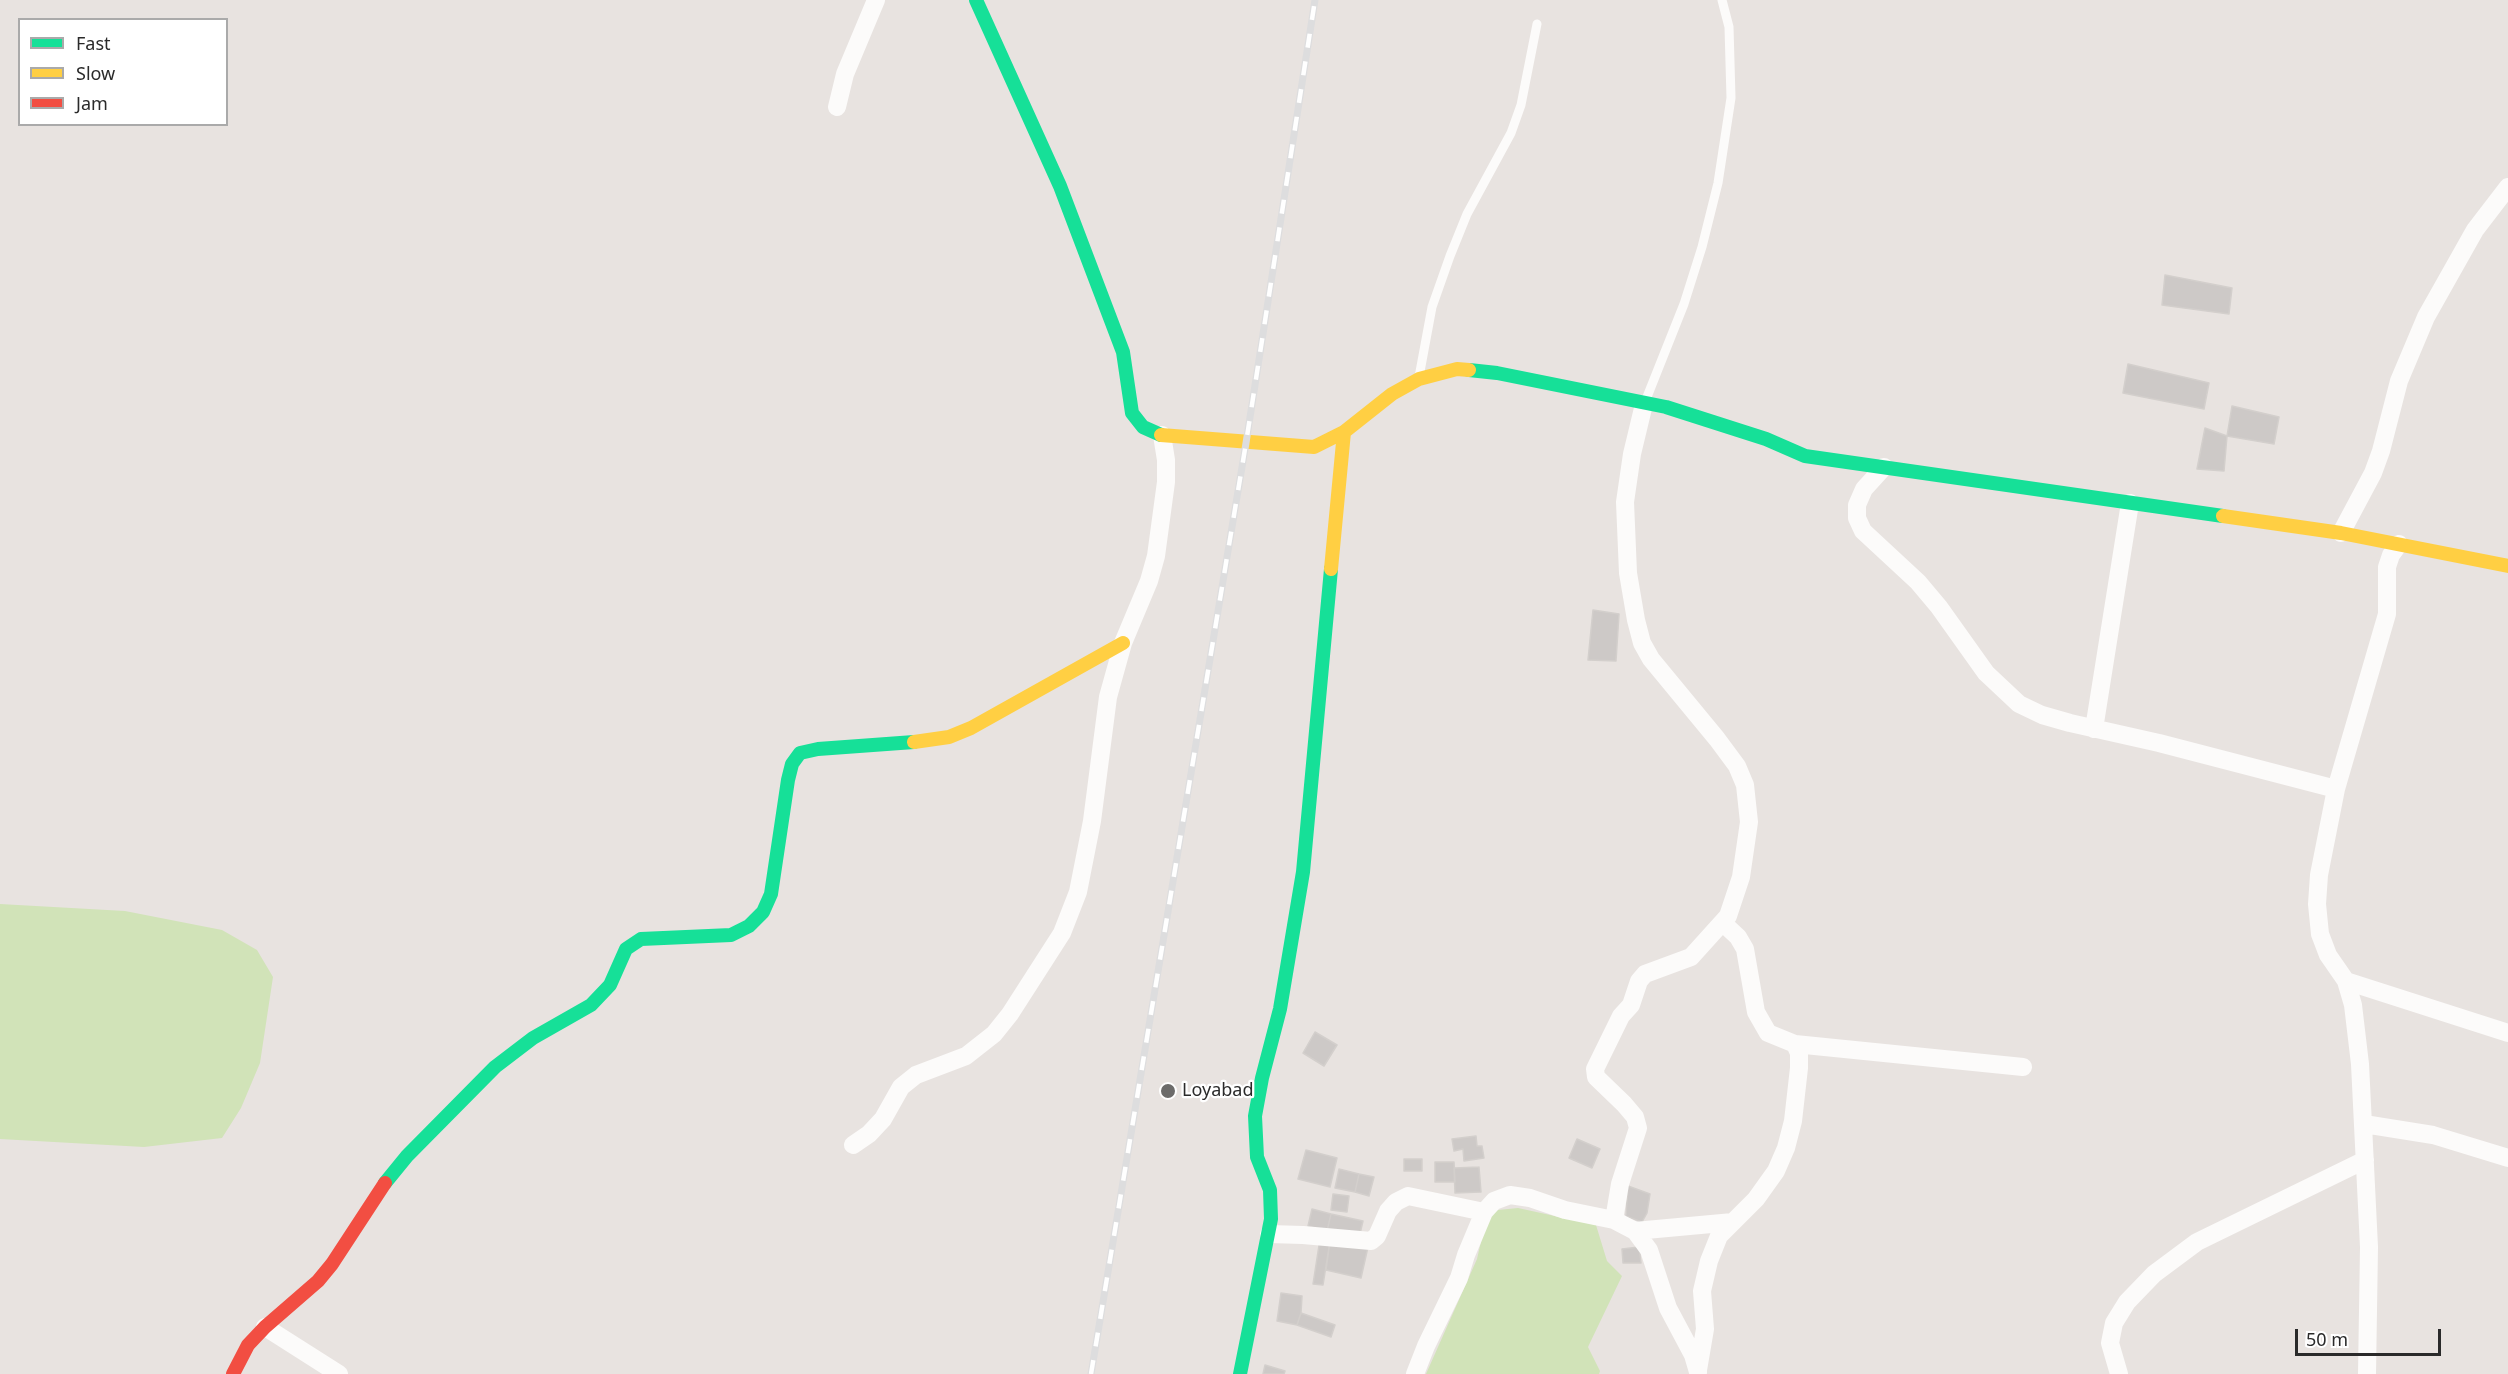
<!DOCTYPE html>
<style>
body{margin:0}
#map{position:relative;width:2508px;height:1374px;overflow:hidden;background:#e8e3e0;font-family:"Noto Sans",sans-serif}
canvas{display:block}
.legend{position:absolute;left:18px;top:18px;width:210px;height:108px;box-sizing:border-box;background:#fff;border:2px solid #aaa;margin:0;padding:8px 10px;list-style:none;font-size:18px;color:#2a2a2a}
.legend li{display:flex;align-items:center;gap:12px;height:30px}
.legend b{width:30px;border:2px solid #aaa}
.scale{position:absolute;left:2295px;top:1329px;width:146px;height:27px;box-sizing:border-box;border:3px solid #2a2a2a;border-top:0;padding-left:8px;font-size:18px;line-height:21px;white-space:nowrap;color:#2a2a2a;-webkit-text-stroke:4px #fff;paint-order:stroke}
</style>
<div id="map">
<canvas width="2508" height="1374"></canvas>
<ul class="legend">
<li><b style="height:8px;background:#16e098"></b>Fast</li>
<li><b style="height:8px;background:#ffcf43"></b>Slow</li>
<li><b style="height:8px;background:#f24e42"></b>Jam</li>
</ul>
<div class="scale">50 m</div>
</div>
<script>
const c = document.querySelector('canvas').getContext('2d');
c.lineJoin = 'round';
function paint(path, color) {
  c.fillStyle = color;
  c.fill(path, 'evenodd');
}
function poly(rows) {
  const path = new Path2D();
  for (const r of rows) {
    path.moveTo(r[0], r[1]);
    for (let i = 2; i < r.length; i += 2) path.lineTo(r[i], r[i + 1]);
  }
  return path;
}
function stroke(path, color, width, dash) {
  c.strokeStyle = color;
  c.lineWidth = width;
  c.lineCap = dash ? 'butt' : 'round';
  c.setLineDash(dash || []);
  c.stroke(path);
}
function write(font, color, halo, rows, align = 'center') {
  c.font = font + ' "Noto Sans",sans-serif';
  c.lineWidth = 4.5;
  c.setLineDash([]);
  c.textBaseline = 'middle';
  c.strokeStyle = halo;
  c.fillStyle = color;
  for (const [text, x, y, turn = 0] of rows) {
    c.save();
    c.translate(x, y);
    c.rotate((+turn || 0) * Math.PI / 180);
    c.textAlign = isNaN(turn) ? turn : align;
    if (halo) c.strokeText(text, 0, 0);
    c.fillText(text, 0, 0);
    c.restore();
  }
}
paint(poly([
 [0,904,125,911,222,930,257,950,273,977,260,1063,241,1108,222,1138,144,1147,0,1139],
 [1518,1208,1596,1225,1607,1261,1622,1276,1588,1347,1600,1371,1599,1374,1426,1374,1477,1259,1488,1211]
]), '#d1e3b8');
const building = poly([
 [2165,275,2232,288,2229,314,2162,305,2165,275],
 [2128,364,2209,383,2204,409,2123,393,2128,364],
 [2232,406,2279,417,2274,444,2227,436,2232,406],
 [2205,428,2227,436,2224,471,2197,469,2205,428],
 [1593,610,1619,614,1616,661,1588,660,1593,610],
 [1315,1032,1337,1045,1324,1066,1303,1053,1315,1032],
 [1476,1136,1477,1146,1482,1146,1484,1158,1464,1161,1463,1149,1454,1151,1452,1139,1476,1136],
 [1577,1139,1600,1149,1592,1168,1569,1158,1577,1139],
 [1306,1150,1337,1158,1330,1187,1298,1179,1306,1150],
 [1404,1159,1422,1159,1422,1171,1404,1171,1404,1159],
 [1435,1162,1454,1162,1455,1182,1435,1182,1435,1162],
 [1479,1167,1481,1192,1455,1193,1454,1168,1479,1167],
 [1339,1169,1359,1174,1355,1192,1335,1188,1339,1169],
 [1359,1174,1374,1177,1369,1196,1355,1192,1359,1174],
 [1628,1186,1650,1194,1647,1213,1642,1222,1626,1216,1628,1186],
 [1333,1194,1349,1196,1347,1212,1331,1210,1333,1194],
 [1312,1209,1331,1214,1327,1231,1308,1226,1312,1209],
 [1331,1214,1363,1221,1359,1238,1327,1231,1331,1214],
 [1320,1239,1330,1241,1323,1285,1313,1284,1320,1239],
 [1330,1241,1368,1247,1361,1278,1326,1270,1330,1241],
 [1639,1247,1641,1263,1623,1263,1622,1249,1639,1247],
 [1281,1293,1302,1296,1301,1313,1297,1325,1277,1321,1281,1293],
 [1301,1313,1335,1325,1331,1337,1297,1325,1301,1313],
 [1265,1365,1285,1371,1284,1374,1263,1374,1265,1365]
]);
paint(building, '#cdc9c7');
stroke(building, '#d3cfcc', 1.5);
stroke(poly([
 [1419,377,1432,307,1450,256,1467,214,1511,133,1521,105,1537,24],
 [1645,402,1684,304,1702,247,1718,183,1731,98,1729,27,1722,0]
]), '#fcfbfa', 9);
stroke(poly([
 [837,107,845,74,876,0],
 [1884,467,1864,489,1857,505,1857,518,1863,531,1918,582,1939,607,1986,673,2019,704,2042,715,2070,723,2159,743,2336,789],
 [2341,533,2373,473,2381,451,2399,381,2426,317,2475,230,2508,187],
 [2094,729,2130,503],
 [2346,981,2508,1033],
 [1795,1044,2023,1067],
 [2364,1124,2433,1135,2508,1158],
 [853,1145,869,1134,883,1119,901,1087,916,1075,966,1056,994,1034,1010,1014,1062,933,1078,892,1092,821,1108,697,1123,643,1149,581,1156,556,1166,482,1166,460,1162,435],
 [1614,1220,1620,1184,1638,1128,1635,1117,1624,1104,1596,1077,1595,1069,1621,1016,1631,1005,1639,981,1645,974,1691,957,1728,916,1741,877,1749,822,1745,785,1737,766,1717,739,1651,659,1642,643,1636,620,1628,573,1625,502,1632,454,1644,404],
 [1635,1231,1733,1222],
 [1269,1234,1303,1235,1371,1241,1377,1236,1388,1211,1396,1202,1408,1196,1484,1212],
 [265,1327,339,1374],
 [1698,1370,1705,1329,1702,1291,1709,1261,1719,1236,1756,1199,1776,1171,1786,1148,1793,1121,1799,1068,1799,1053,1795,1044,1768,1033,1756,1012,1745,949,1738,937,1723,923],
 [1415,1374,1426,1346,1459,1278,1466,1255,1484,1212,1494,1201,1510,1195,1530,1198,1565,1210,1614,1220,1635,1231,1649,1250,1668,1308,1693,1355,1698,1372],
 [2119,1374,2110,1343,2114,1323,2127,1302,2154,1274,2197,1242,2365,1160],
 [2367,1374,2369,1247,2360,1064,2353,1005,2346,981,2328,955,2320,934,2317,904,2319,875,2336,789,2387,614,2387,567,2391,555,2399,544]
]), '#fcfbfa', 18);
stroke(poly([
 [976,0,1060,186,1123,352,1132,413,1143,427,1161,435],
 [1469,370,1497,373,1666,407,1766,439,1805,456,2223,516],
 [385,1183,407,1156,495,1067,533,1038,591,1005,610,985,626,949,641,939,731,935,749,926,763,912,771,894,788,780,792,764,800,753,818,749,914,742],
 [1240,1374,1271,1219,1270,1190,1257,1157,1255,1116,1262,1078,1280,1009,1303,872,1331,569]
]), '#16e098', 14);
stroke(poly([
 [1161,435,1314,447,1344,432,1392,394,1419,379,1457,369,1469,370],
 [2223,516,2341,533,2508,566],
 [1331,569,1344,432],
 [914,742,949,737,971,728,1123,643]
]), '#ffcf43', 14);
stroke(poly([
 [233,1374,248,1345,265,1327,318,1281,332,1264,385,1183]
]), '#f24e42', 14);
const rail = poly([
 [1091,1374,1246,443,1315,0]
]);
stroke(rail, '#ddddde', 7);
stroke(rail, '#fff', 4.5, [14]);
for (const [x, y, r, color] of [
 [1168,1091,8,"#6c6b6a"]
]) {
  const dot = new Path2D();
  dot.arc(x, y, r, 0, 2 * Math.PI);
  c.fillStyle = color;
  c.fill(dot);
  stroke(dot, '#fff', 2);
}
write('18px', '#2a2a2a', '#fff', [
 ["Loyabad",1182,1091]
], 'left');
</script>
